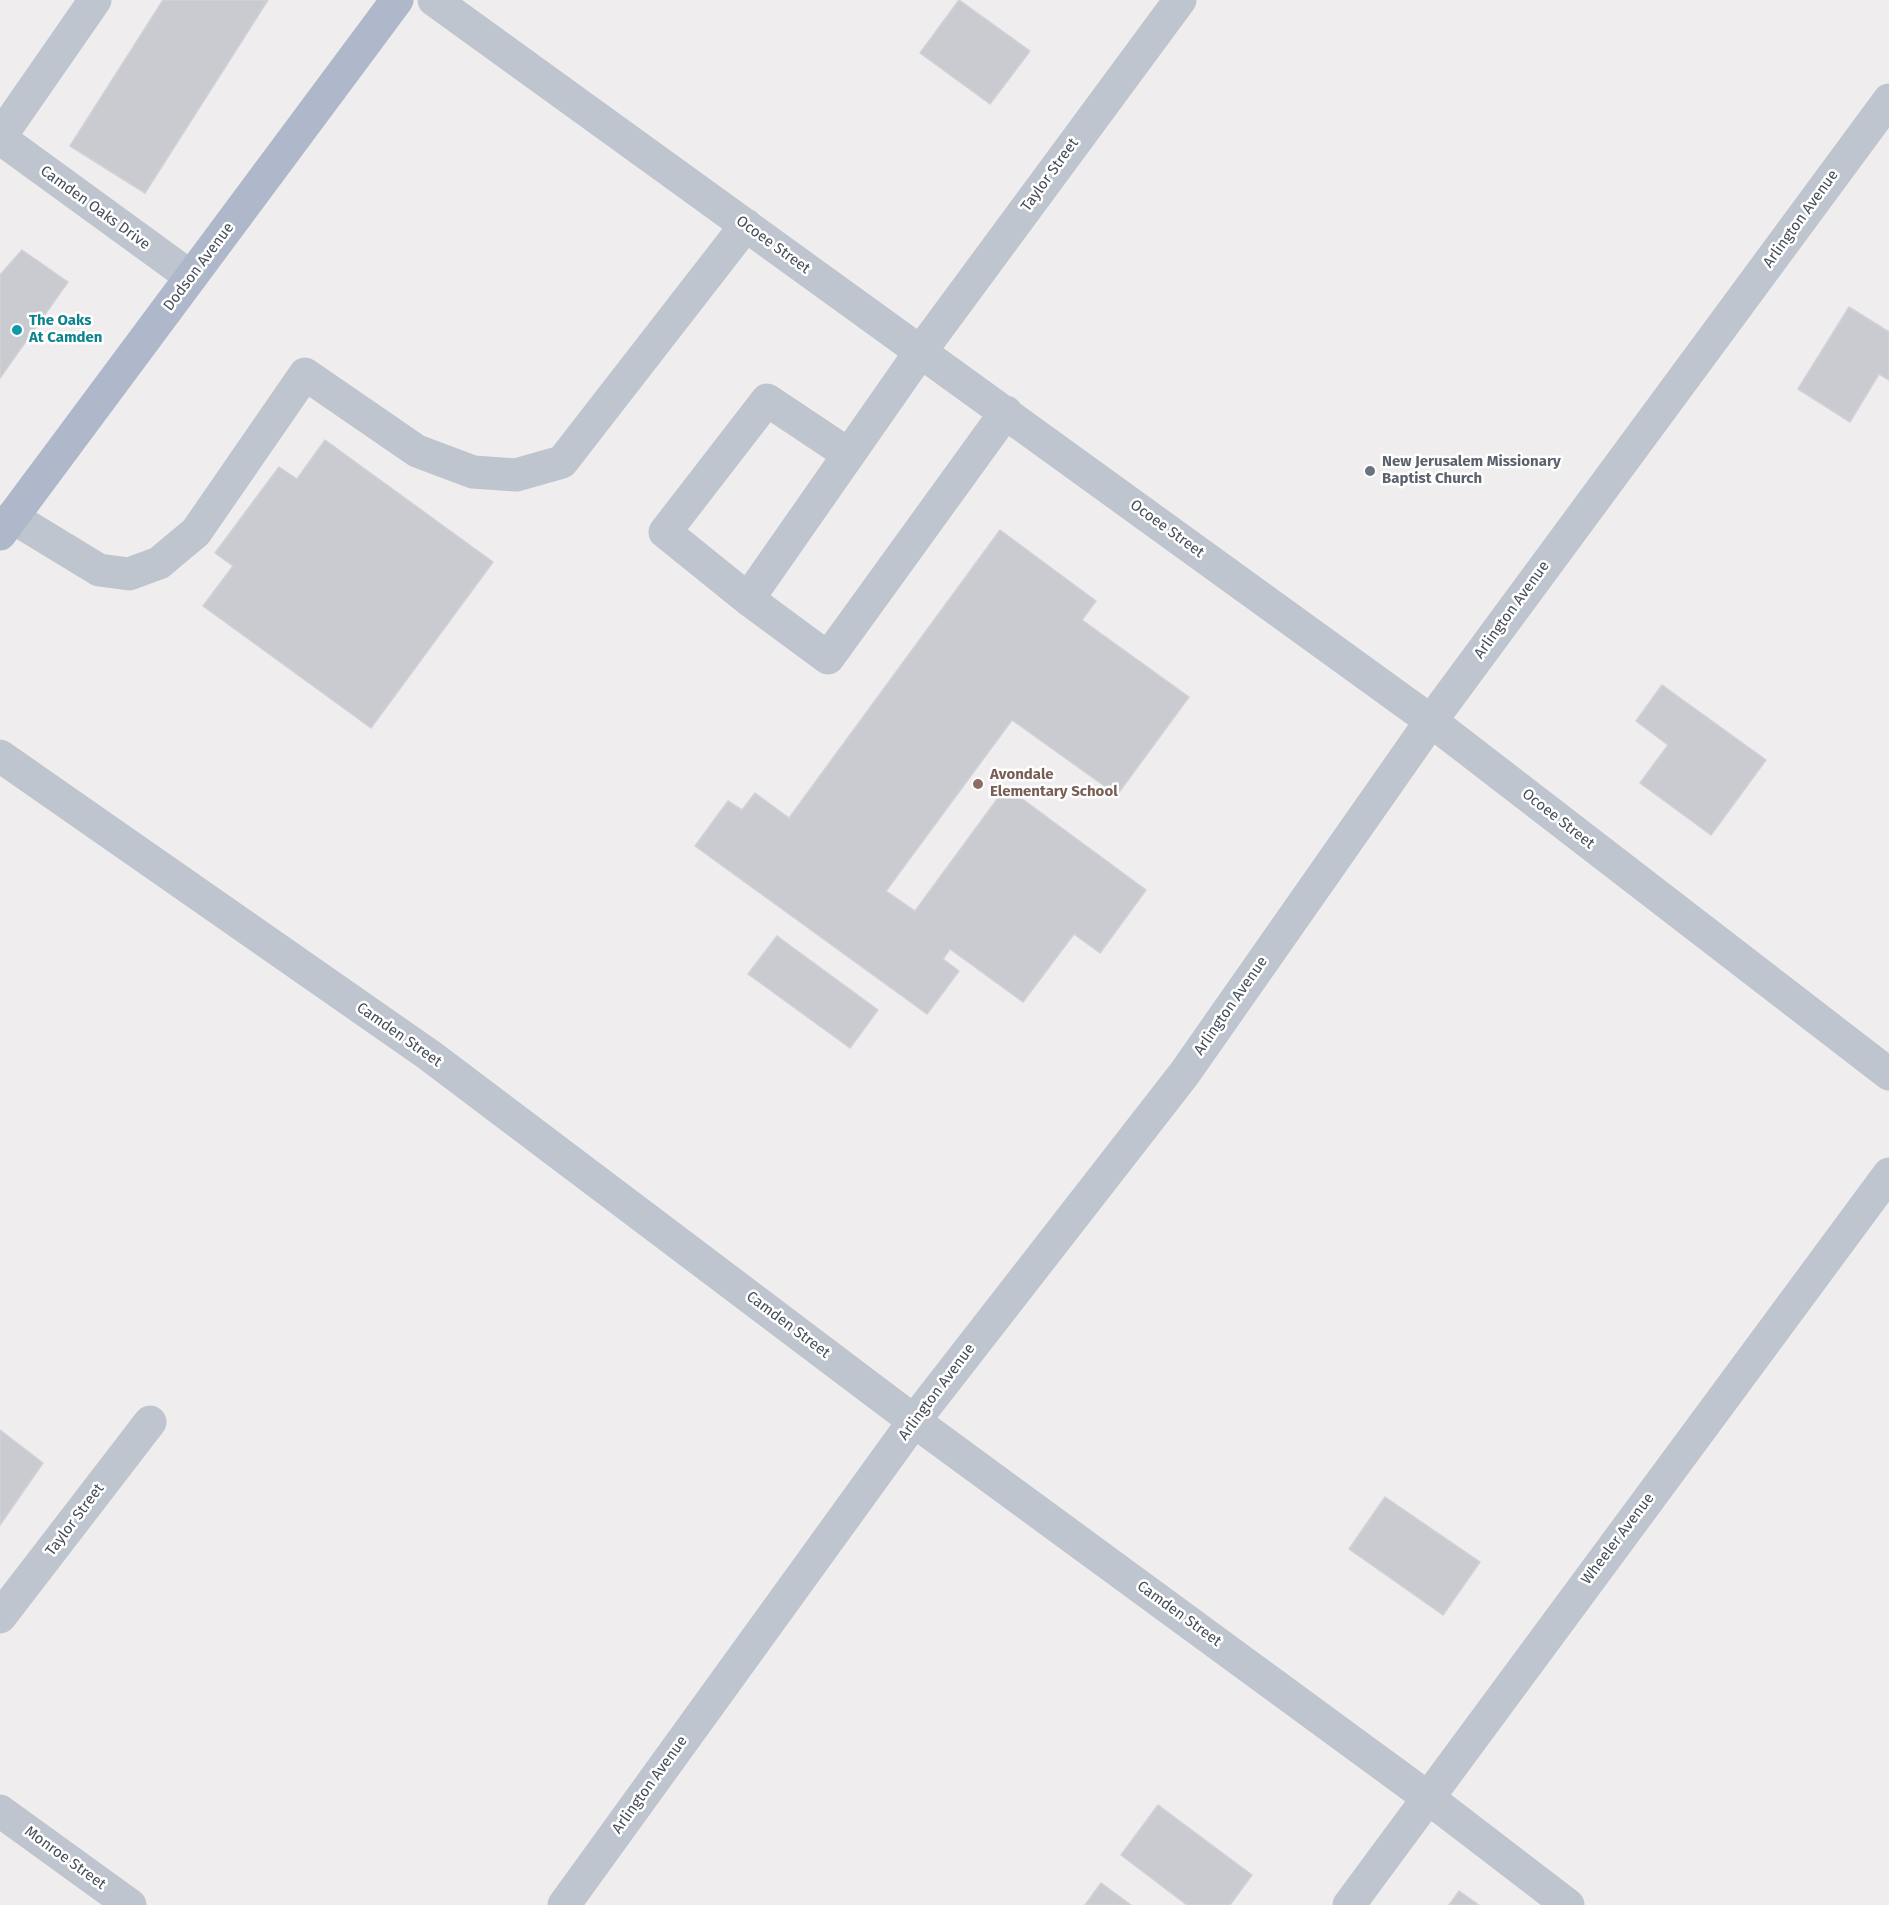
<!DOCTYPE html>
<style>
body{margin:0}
canvas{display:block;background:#efeded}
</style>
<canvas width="1889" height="1905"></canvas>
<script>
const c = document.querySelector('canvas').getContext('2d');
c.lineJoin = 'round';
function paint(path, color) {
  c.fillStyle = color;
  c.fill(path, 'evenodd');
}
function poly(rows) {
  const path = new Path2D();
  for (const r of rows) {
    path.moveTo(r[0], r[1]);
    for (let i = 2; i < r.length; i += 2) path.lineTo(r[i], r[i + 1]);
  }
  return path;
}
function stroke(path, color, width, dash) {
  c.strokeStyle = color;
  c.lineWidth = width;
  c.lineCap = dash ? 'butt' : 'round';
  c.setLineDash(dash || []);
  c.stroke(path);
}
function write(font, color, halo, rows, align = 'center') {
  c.font = font + ' "Fira Sans",sans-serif';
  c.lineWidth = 5;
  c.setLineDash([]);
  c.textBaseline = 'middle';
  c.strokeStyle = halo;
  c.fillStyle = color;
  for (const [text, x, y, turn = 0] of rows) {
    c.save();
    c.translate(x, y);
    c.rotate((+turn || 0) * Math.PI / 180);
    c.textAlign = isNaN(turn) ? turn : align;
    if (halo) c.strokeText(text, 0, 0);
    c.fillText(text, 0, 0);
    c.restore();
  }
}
const building = poly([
 [163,0,268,0,145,193,70,146,163,0],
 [959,0,1030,51,990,104,920,53,959,0],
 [22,250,68,282,0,378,0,275,22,250],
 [1849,307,1889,332,1889,380,1879,374,1850,422,1798,389,1849,307],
 [325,440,493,562,371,728,203,606,233,566,215,553,279,467,297,479,325,440],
 [1000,530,1096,601,1082,620,1189,697,1117,795,1012,720,886,891,915,911,1006,787,1146,890,1100,953,1074,934,1023,1002,950,949,943,959,959,971,927,1014,695,846,728,801,742,810,755,793,789,818,1000,530],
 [1662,685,1766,760,1711,835,1640,783,1668,745,1636,721,1662,685],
 [777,936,878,1010,850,1048,748,974,777,936],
 [0,1430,43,1463,0,1525,0,1430],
 [1385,1497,1480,1562,1443,1615,1349,1549,1385,1497],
 [1158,1805,1252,1875,1230,1905,1187,1905,1121,1855,1158,1805],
 [1101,1883,1131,1905,1085,1905,1101,1883],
 [1459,1891,1479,1905,1449,1905,1459,1891]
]);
paint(building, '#cacbd1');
stroke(building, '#d1d2d8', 1.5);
stroke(poly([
 [434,0,1431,721,1889,1074],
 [0,137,95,0],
 [0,138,191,277],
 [1006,412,828,658,748,599,921,351,1180,0],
 [12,517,99,570,129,574,159,563,196,532,305,374,417,451,473,472,516,475,562,462,746,225],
 [748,599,665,532,767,400,848,454],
 [0,756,429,1055,914,1421,1427,1797,1568,1905],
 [0,1617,150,1422],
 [0,1811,130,1905],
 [564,1905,914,1421,1184,1074,1431,721,1889,100],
 [1349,1905,1889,1174]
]), '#bec5ce', 33);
stroke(poly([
 [0,534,397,0]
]), '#aeb8ca', 33);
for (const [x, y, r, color] of [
 [17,330,6,"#0f9aa8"],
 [1370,471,6,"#6b7280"],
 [978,784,6,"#8d6e63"]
]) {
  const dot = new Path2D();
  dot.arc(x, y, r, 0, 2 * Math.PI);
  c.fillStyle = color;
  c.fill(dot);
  stroke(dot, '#fff', 2);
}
write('15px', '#464d59', '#fff', [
 ["Taylor Street",1050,175,-54],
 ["Camden Oaks Drive",95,208,36],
 ["Arlington Avenue",1801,219,-54],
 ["Ocoee Street",773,245,36],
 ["Dodson Avenue",199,267,-53],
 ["Ocoee Street",1167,529,36],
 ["Arlington Avenue",1512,610,-54],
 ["Ocoee Street",1558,819,38],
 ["Arlington Avenue",1231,1006,-55],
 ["Camden Street",399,1035,35],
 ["Camden Street",788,1325,37],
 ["Arlington Avenue",937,1392,-53],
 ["Taylor Street",75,1520,-53],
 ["Wheeler Avenue",1618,1539,-53],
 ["Camden Street",1179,1614,36],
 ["Arlington Avenue",650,1785,-54],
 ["Monroe Street",65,1858,36]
]);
write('bold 15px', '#0d838f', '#fff', [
 ["The Oaks",29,321],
 ["At Camden",29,338]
], 'left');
write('bold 15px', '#5b616d', '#fff', [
 ["New Jerusalem Missionary",1382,462],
 ["Baptist Church",1382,479]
], 'left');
write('bold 15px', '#785e54', '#fff', [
 ["Avondale",990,775],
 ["Elementary School",990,792]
], 'left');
</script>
